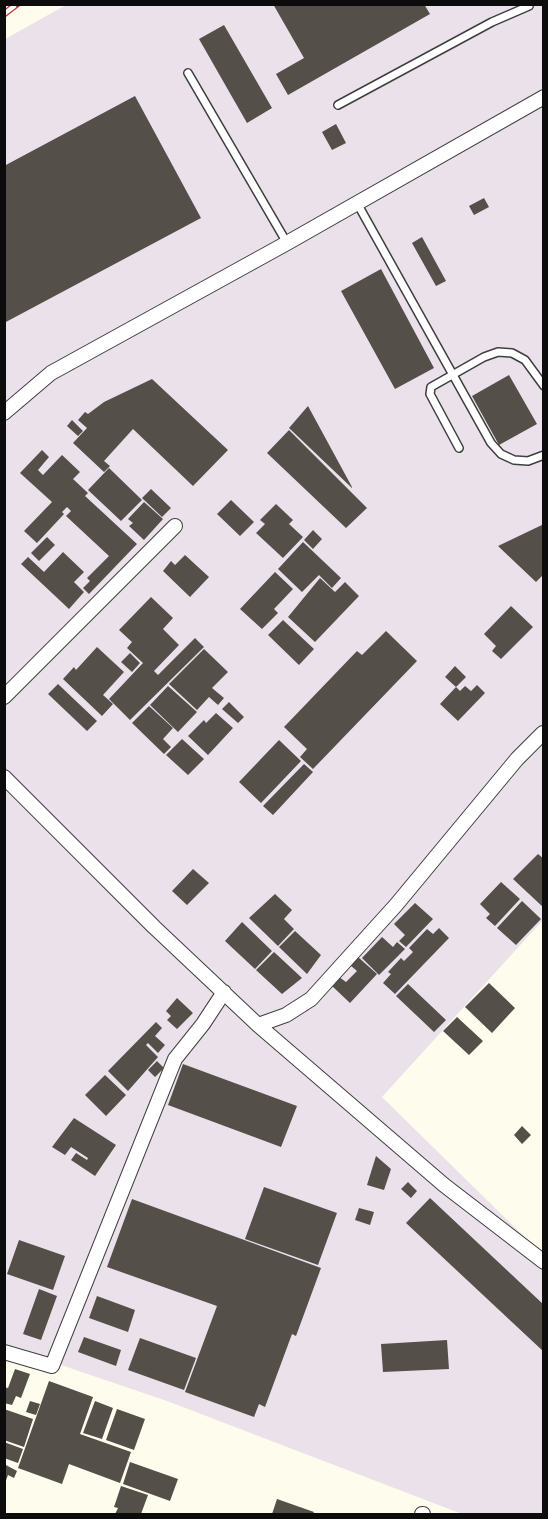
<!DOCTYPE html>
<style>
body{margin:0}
#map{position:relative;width:548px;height:1519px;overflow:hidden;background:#fefded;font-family:"IBM Plex Serif",serif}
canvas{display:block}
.frame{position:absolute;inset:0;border:6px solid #0c0c0c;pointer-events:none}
</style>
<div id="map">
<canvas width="548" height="1519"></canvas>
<div class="frame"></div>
</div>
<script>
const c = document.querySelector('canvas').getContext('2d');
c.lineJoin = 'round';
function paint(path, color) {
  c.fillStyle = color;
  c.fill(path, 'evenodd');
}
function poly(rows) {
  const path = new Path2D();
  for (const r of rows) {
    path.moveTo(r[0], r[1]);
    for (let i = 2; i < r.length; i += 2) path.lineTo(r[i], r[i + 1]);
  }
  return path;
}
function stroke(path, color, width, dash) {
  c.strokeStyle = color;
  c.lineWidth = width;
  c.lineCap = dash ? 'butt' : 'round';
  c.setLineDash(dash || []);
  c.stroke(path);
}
paint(poly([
 [66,5,543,5,543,920,382,1097,543,1255,543,1514,462,1514,167,1401,5,1346,5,39]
]), '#ebe1ea');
paint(poly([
 [273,4,424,4,430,14,288,95,276,74,304,58],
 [224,25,272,108,247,123,199,39],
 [135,96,201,218,4,323,4,166],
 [336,124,346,143,332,150,322,132],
 [484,198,489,207,474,215,469,206],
 [422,237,446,281,436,286,412,243],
 [381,269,434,368,395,389,341,291],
 [509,375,537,424,499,445,472,396],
 [152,379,228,450,193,486,133,429,104,461,110,466,104,472,73,443,87,428,78,420,85,412,88,414,104,402],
 [308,406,352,487,352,488,289,428],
 [72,420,83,431,78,436,67,426],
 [289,430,367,508,346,528,267,453],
 [42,450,49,457,38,470,43,475,62,455,80,472,73,479,88,493,85,496,137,544,89,594,83,588,90,581,87,578,109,556,66,516,71,511,67,507,62,512,64,514,37,543,24,531,52,502,20,473],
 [109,468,142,500,121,521,88,490],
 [151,489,171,508,162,517,142,498],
 [231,500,254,522,240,536,217,514],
 [144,502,163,519,144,540,129,526,133,523,128,519],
 [276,504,293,520,289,524,303,537,283,558,256,533,265,524,260,520],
 [544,524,544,574,536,582,498,546],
 [313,530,322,539,313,549,304,540],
 [47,537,55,545,39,561,31,553],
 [303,542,341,578,332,588,319,575,302,592,278,569],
 [63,552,84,572,74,582,84,592,69,609,21,564,28,557,44,572],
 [185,555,209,577,190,597,163,571,171,561,175,565],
 [275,572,293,589,274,609,278,613,262,629,240,609],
 [320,578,335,592,345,582,359,596,315,642,288,617],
 [151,597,173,618,163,629,179,645,154,671,158,675,195,638,204,647,130,720,109,699,143,663,127,648,132,642,119,630],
 [511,606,533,627,501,659,492,651,496,646,484,634],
 [283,620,314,649,299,665,268,635],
 [386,631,417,661,313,769,300,757,307,749,284,727,357,651,362,655],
 [97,647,124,672,103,695,113,704,102,716,63,679,74,667,76,670],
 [204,649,228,672,212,688,224,698,218,705,209,697,197,710,169,684],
 [130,653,140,663,132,672,121,662],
 [455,666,466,677,456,687,445,677],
 [58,684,97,721,87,731,48,694],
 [477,685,485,693,458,721,440,704,456,687,460,691,465,686,471,691],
 [168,686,197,712,178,732,150,705],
 [229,702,244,717,238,723,222,709],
 [149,706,173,728,163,739,171,747,164,754,132,723],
 [216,713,233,728,208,755,188,736,204,720,206,723],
 [182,739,204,759,188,775,166,755],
 [279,740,301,761,261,803,239,782],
 [304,764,313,772,273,815,263,806],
 [538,854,544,859,544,908,513,879],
 [193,869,209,883,187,905,172,891],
 [501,882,520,899,495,926,486,918,490,914,480,904],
 [275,894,292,910,284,919,294,929,278,946,249,918],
 [522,901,541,919,516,945,497,928],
 [415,903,433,919,406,947,399,941,405,935,394,924],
 [242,922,272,951,255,969,225,941],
 [439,928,449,938,395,994,383,983,391,974,388,972,401,958,404,961,413,952,409,948,427,929,433,934],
 [295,931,321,955,307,974,279,947],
 [382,937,393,947,397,942,405,949,379,975,362,958],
 [274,952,302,978,282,994,256,970],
 [358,957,377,974,350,1003,331,985,339,977,346,982,357,971,350,965],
 [489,983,515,1008,492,1033,465,1007],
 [408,984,446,1020,434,1032,396,996],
 [177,998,193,1013,177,1029,167,1020,171,1016,166,1011],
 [457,1017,483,1041,469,1055,443,1031],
 [156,1022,162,1028,155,1036,165,1045,158,1053,148,1043,146,1045,158,1057,128,1091,108,1071],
 [157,1061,164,1068,155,1077,148,1070],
 [183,1064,297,1106,281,1147,168,1105],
 [105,1075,126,1095,106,1116,85,1095],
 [74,1118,116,1145,95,1176,71,1160,76,1153,87,1160,88,1158,71,1147,65,1155,52,1147],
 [522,1126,531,1135,522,1144,514,1135],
 [376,1156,391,1169,384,1190,367,1185],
 [408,1182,417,1191,411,1198,401,1189],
 [264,1187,337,1213,318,1265,245,1239],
 [430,1198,544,1305,544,1352,406,1223],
 [132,1199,321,1268,296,1336,292,1334,265,1407,259,1404,254,1417,185,1392,217,1306,107,1267],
 [359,1208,374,1212,370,1225,355,1220],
 [19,1240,65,1256,53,1290,7,1274],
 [39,1289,57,1296,41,1340,23,1334],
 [97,1296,135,1310,128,1332,89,1318],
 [84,1337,121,1350,116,1366,78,1352],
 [140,1338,196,1358,184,1390,128,1370],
 [447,1340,449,1369,383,1372,381,1344],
 [15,1369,30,1374,21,1398,16,1396,12,1405,4,1403,4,1387,8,1388],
 [49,1381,93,1397,80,1434,131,1452,120,1483,69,1464,62,1484,18,1468],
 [30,1401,40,1404,36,1415,26,1412],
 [95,1401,113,1408,102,1439,83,1433],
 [4,1409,33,1419,24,1447,4,1440],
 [117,1409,145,1419,134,1450,106,1440],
 [4,1442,23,1449,18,1463,4,1458],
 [130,1462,178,1479,170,1501,123,1484],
 [4,1464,17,1471,14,1478,8,1475,5,1483],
 [121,1486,148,1495,141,1514,115,1514,118,1508,114,1507],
 [277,1499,314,1512,313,1514,272,1514]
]), '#544f49');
const lane = poly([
 [188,73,287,243],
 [338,105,492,22,529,6],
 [357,203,491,443,501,454,514,460,528,461,544,455],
 [459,448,430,394,431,387,484,357,498,352,512,353,525,360,544,386]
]);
const street = poly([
 [4,413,51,373,287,243,544,97],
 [4,697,175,526],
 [4,777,154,927,258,1025,444,1185,544,1262],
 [258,1025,286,1015,311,999,396,905,517,759,543,733],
 [4,1352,52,1366,175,1059,203,1024,224,992],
 [422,1514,423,1514]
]);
stroke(lane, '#3f3f3f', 10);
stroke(street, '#3f3f3f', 16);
stroke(lane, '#fff', 7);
stroke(street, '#fff', 14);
const rail = poly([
 [4,14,17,4]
]);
stroke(rail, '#b53a2c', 7);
stroke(rail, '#fff', 4.5, [14]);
</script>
